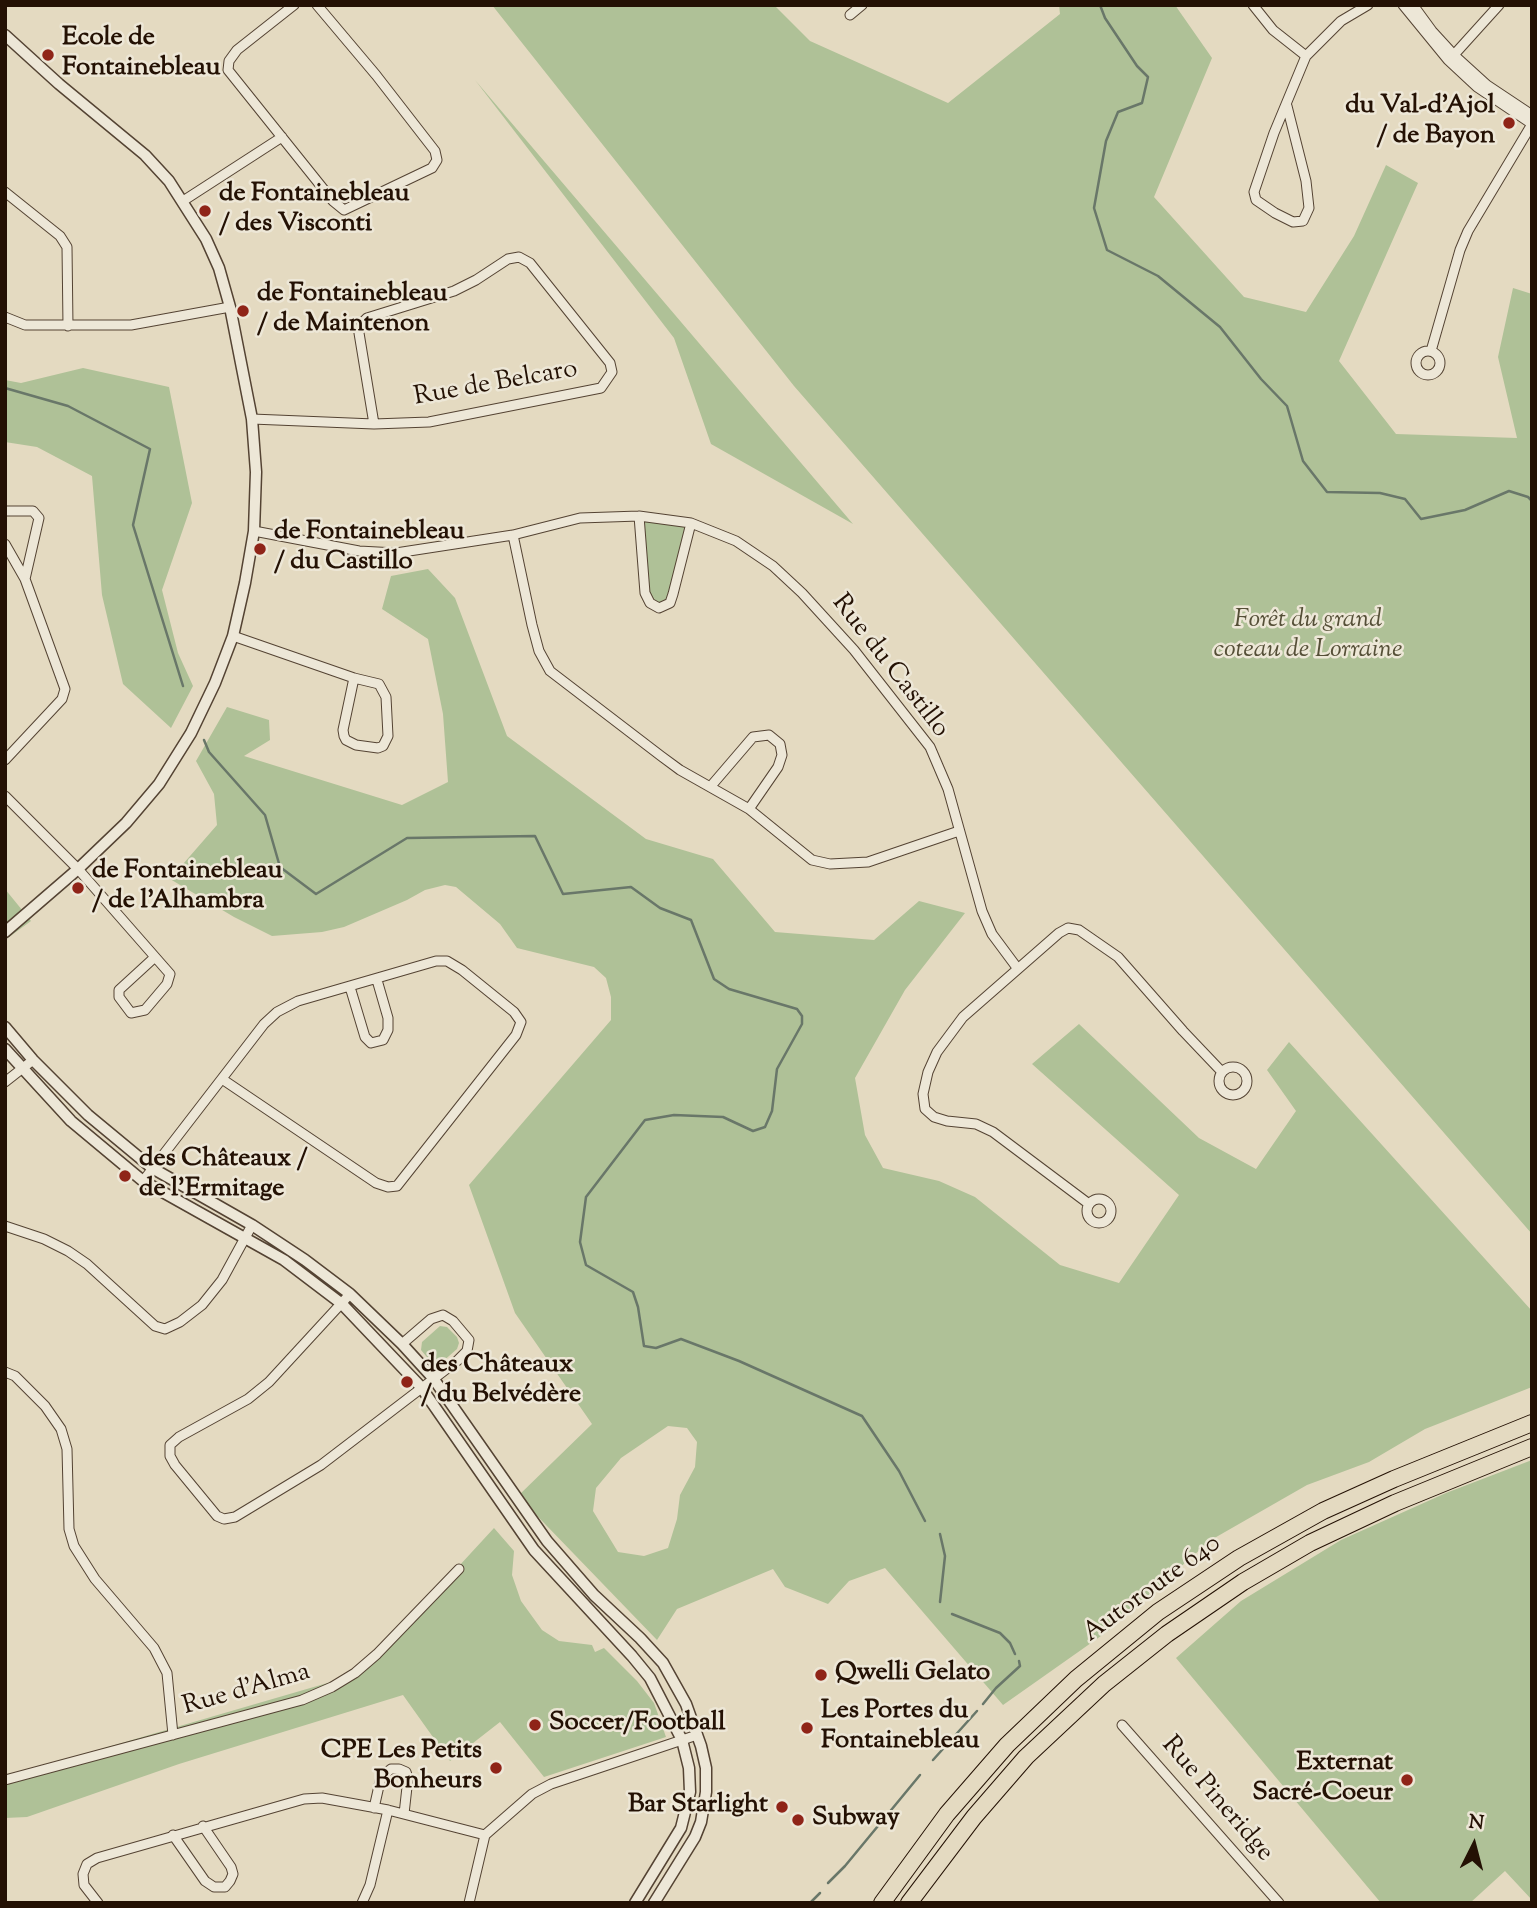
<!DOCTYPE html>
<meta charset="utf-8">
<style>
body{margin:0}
#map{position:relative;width:1537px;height:1908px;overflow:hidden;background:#e4dac1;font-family:"Sorts Mill Goudy",serif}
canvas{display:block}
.frame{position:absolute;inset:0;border:7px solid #241104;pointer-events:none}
.north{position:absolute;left:1439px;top:1810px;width:70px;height:70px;-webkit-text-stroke:5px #ede7d7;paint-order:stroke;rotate:6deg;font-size:19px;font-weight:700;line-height:28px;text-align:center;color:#241104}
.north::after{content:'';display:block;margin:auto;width:24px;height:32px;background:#241104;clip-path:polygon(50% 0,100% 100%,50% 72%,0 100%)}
</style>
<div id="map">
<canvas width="1537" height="1908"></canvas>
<div class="frame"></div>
<div class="north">N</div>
</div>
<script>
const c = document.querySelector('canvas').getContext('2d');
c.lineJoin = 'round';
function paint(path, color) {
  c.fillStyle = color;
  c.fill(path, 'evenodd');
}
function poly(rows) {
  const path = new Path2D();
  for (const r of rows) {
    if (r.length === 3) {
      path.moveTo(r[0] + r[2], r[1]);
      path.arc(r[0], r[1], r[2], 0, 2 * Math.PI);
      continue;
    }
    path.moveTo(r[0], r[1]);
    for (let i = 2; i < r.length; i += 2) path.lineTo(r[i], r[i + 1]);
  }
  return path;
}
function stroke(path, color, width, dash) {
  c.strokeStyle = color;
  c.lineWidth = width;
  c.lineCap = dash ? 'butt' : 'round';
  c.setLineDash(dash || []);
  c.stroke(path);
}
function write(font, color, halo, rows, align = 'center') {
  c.font = font + ' "Sorts Mill Goudy",serif';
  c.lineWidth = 5;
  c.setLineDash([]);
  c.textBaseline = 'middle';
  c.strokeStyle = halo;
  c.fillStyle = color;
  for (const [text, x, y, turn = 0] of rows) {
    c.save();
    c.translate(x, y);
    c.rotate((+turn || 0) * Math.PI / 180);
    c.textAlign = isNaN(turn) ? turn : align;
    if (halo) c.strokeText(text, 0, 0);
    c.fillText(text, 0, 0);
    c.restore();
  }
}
paint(poly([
 [492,5,774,5,810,41,948,103,1060,14,1059,5,1175,5,1212,58,1154,197,1244,297,1306,312,1354,236,1386,165,1418,183,1339,361,1396,434,1517,438,1498,357,1513,288,1532,294,1532,1234,794,386],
 [475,80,853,524,711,444,674,338],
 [83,368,169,387,192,503,162,590,178,653,193,686,171,728,123,684,102,595,92,476,37,447,5,442,5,380,21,383],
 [639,516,691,523,673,594,659,608,650,603],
 [428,569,455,598,507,736,646,839,713,859,775,932,874,940,919,901,965,913,905,990,855,1078,865,1135,883,1168,939,1181,975,1197,1060,1265,1119,1283,1179,1195,1032,1064,1079,1024,1199,1138,1256,1169,1296,1111,1267,1070,1289,1042,1532,1311,1532,1387,1425,1429,1369,1462,1307,1485,1211,1540,1108,1631,1003,1705,885,1568,849,1581,828,1604,785,1587,773,1569,677,1609,657,1640,518,1496,592,1424,515,1313,469,1185,611,1020,611,997,606,978,594,967,517,948,500,924,456,887,445,885,425,890,407,900,344,927,322,932,272,936,234,917,170,879,217,825,214,794,196,761,227,707,269,720,270,740,244,756,402,805,448,782,443,714,428,639,382,609,391,576],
 [668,1426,687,1428,697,1442,695,1467,680,1495,677,1519,668,1548,644,1556,618,1552,593,1511,596,1488,621,1458],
 [5,889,31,921,5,940],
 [440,1326,447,1327,457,1337,459,1343,457,1349,441,1363,431,1362,421,1350,422,1342],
 [1532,1460,1532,1900,1505,1871,1470,1903,1381,1903,1176,1658,1241,1601,1341,1540,1446,1493],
 [494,1528,514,1551,512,1575,521,1601,542,1630,559,1641,592,1645,595,1652,604,1648,637,1681,654,1703,666,1737,544,1777,500,1722,450,1761,403,1695,179,1764,27,1817,5,1818,5,1777,348,1677,377,1655]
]), '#afc197');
stroke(poly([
 [1100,5,1105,18,1137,66,1148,77,1142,103,1118,112,1106,141,1094,208,1107,250,1158,276,1220,327,1261,379,1287,406,1303,461,1327,492,1380,493,1405,499,1421,519,1465,510,1509,491,1528,497,1532,501],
 [5,388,68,406,150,449,133,525,183,686],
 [204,740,209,752,265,815,280,867,316,894,407,838,535,836,563,894,631,887,660,908,691,920,714,979,729,989,797,1009,802,1016,802,1024,777,1069,772,1111,765,1127,753,1131,723,1117,674,1115,645,1120,586,1197,580,1242,586,1265,633,1292,638,1307,644,1346,656,1348,681,1339,739,1361,862,1416,899,1471,925,1521],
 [940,1534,945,1556,940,1602],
 [952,1614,1000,1633,1010,1643,1015,1654],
 [983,1704,996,1688,1020,1666,1019,1661],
 [933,1760,977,1711],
 [828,1883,845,1866,920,1775],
 [810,1903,820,1893]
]), '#697769', 2.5);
const minor = poly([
 [294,5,237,50,229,61,228,70,333,201,344,210,432,168,437,160,435,151,376,75,317,5],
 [1253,5,1273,30,1306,56],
 [1403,5,1448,60,1477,87,1532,124],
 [1413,5,1432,31,1454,55,1487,85,1532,115],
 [850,15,862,5],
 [1452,57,1499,5],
 [1287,106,1306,181,1309,208,1303,221,1293,222,1275,213,1256,200,1254,192,1274,133,1306,56,1341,21,1368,5],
 [5,192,60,236,67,247,68,326],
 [183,201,282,137],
 [5,317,25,325,131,325,230,307],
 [1431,351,1460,250,1468,231,1532,124],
 [1428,363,12],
 [252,419,374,424,429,422,601,388,612,372,610,363,530,263,519,257,508,259,476,280,454,291,367,318,361,324,359,333,374,424],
 [5,511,33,511,39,518,25,579],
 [639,516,645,593,650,603,659,608,670,603,673,594,691,523],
 [254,531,359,551,396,553,513,535,580,518,639,516,691,523,736,541,773,566,802,593,854,650,930,747,948,789,982,911,992,934,1018,969],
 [513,535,532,625,539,651,550,671,661,756,680,770,749,809,812,860,830,864,868,862,959,831],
 [5,544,25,579,65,689,62,699,5,760],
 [233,636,354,678,379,684,386,697,388,736,383,746,378,748,356,745,346,740,344,736,343,730,354,678],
 [711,786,753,737,769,735,780,744,782,755,778,767,749,809],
 [5,796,78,869,170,974,167,984,145,1010,131,1013,119,997,119,990,155,957],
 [350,987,365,1037,371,1043,383,1040,388,1030,388,1018,377,980],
 [1233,1081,14],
 [5,1082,33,1060],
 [143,1181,264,1024,277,1012,298,1001,436,961,447,961,462,970,514,1012,521,1022,516,1035,397,1186,388,1187,376,1183,222,1079],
 [1099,1211,12],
 [1089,1204,993,1132,976,1124,947,1121,934,1117,925,1109,923,1094,928,1072,937,1052,963,1017,1059,933,1068,928,1079,930,1118,957,1183,1031,1222,1072],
 [5,1226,44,1239,68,1251,87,1264,155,1326,165,1329,180,1322,202,1305,222,1280,252,1225],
 [350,1294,269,1382,248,1399,179,1437,170,1445,170,1456,175,1465,217,1516,224,1519,235,1517,321,1465,457,1361,467,1351,469,1340,453,1321,443,1315,431,1319,402,1344],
 [5,1372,15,1376,45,1406,61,1429,67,1449,69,1529,74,1546,95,1579,154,1648,167,1673,173,1735],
 [1122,1725,1279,1903],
 [5,1780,302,1700,332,1687,355,1673,377,1654,459,1569],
 [374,1808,381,1777,391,1769,399,1769,406,1772,408,1778,404,1814],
 [173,1835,205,1881,214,1887,225,1887,230,1881,233,1874,231,1867,203,1826],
 [98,1903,84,1885,83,1874,87,1864,97,1858,304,1799,322,1798,388,1810,485,1835],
 [362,1903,370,1885,388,1810],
 [469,1903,485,1835,532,1794,551,1784,697,1735]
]);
const tertiary = poly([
 [5,35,59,84,145,155,169,181,206,239,219,268,230,307,252,419,256,472,254,531,245,583,233,636,215,683,191,733,159,784,126,823,78,869,5,932],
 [5,1027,33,1060,88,1115,152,1168,252,1225,305,1260,350,1294,402,1344,433,1378,547,1541,594,1595,640,1638,663,1663,686,1704,701,1746,706,1768,706,1792,701,1822,695,1837,654,1903],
 [5,1049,71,1121,143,1181,284,1260,342,1304,421,1387,534,1550,632,1656,650,1678,682,1740,689,1768,690,1792,681,1828,635,1903]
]);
const motorway = poly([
 [882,1903,947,1814,1007,1745,1076,1679,1158,1612,1239,1558,1323,1511,1394,1479,1532,1423],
 [909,1903,974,1817,1026,1757,1104,1684,1167,1634,1243,1582,1310,1543,1395,1503,1532,1447]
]);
stroke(minor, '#544333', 11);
stroke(tertiary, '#544333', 13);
stroke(motorway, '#241104', 18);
stroke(minor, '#ede7d7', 9);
stroke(tertiary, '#ede7d7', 10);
stroke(motorway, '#e4dac1', 16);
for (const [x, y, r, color] of [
 [48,55,7,"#8f2418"],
 [1509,123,7,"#8f2418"],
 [205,211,7,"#8f2418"],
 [243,311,7,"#8f2418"],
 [260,549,7,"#8f2418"],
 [78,888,7,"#8f2418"],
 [125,1176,7,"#8f2418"],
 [407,1382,7,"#8f2418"],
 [821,1675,7,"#8f2418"],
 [535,1725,7,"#8f2418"],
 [807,1728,7,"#8f2418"],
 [496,1768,7,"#8f2418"],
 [1407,1780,7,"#8f2418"],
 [782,1807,7,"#8f2418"],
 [798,1820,7,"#8f2418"]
]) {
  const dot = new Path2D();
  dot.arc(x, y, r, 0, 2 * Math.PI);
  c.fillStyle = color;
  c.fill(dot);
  stroke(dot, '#ede7d7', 2.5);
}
write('bold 26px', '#241104', '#ede7d7', [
 ["Ecole de",62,40],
 ["Fontainebleau",62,70],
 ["du Val-d'Ajol",1495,108,"right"],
 ["/ de Bayon",1495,138,"right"],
 ["de Fontainebleau",219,196],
 ["/ des Visconti",219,226],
 ["de Fontainebleau",257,296],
 ["/ de Maintenon",257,326],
 ["de Fontainebleau",274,534],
 ["/ du Castillo",274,564],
 ["de Fontainebleau",92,873],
 ["/ de l'Alhambra",92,903],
 ["des Châteaux /",139,1161],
 ["de l'Ermitage",139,1191],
 ["des Châteaux",421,1367],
 ["/ du Belvédère",421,1397],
 ["Qwelli Gelato",835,1675],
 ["Les Portes du",821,1713],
 ["Fontainebleau",821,1743],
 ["Soccer/Football",549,1725],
 ["CPE Les Petits",482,1753,"right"],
 ["Bonheurs",482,1783,"right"],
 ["Externat",1393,1765,"right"],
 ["Sacré-Coeur",1393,1795,"right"],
 ["Bar Starlight",768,1807,"right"],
 ["Subway",812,1820]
], 'left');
write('26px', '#241104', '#ede7d7', [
 ["Rue de Belcaro",496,385,-10],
 ["Rue du Castillo",889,667,52],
 ["Autoroute 640",1153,1590,-36],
 ["Rue d'Alma",247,1691,-16],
 ["Rue Pineridge",1216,1800,49]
]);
write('italic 26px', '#554f37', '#ede7d7', [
 ["Forêt du grand",1308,622],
 ["coteau de Lorraine",1308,652]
]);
</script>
